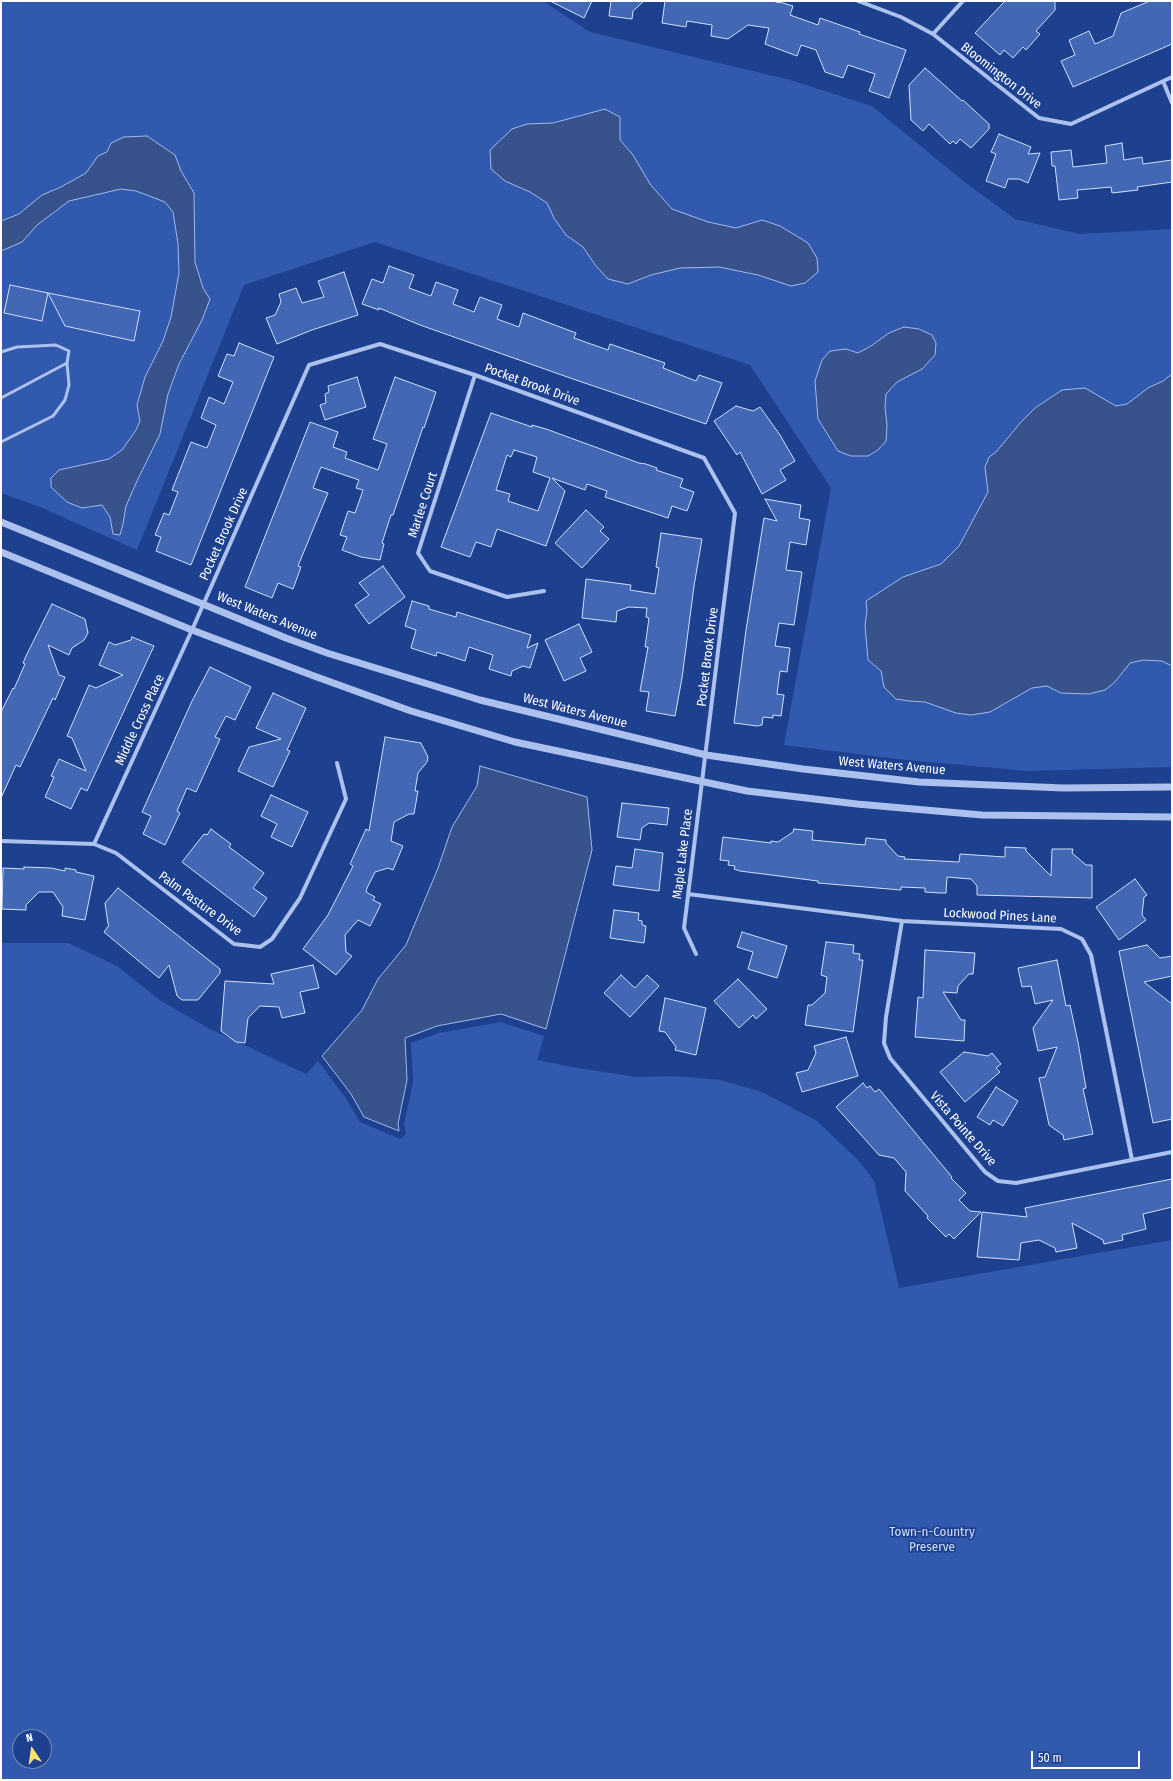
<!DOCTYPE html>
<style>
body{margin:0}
#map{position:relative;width:1173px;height:1781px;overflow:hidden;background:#1d418f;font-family:"Fira Sans Condensed",sans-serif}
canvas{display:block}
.frame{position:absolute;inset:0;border:2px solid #fff;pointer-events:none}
.north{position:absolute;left:12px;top:1729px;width:40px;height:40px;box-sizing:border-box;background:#1d418f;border:1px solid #778dbc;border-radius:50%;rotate:347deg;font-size:11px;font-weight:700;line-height:16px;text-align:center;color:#fff}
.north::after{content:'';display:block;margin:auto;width:14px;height:18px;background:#fde56b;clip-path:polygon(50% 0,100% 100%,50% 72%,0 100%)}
.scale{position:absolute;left:1031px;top:1751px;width:109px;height:18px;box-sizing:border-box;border:2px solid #fff;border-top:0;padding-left:5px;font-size:12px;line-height:14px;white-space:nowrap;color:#fff;-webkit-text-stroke:3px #1d418f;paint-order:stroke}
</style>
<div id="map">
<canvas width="1173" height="1781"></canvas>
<div class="frame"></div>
<div class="north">N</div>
<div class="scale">50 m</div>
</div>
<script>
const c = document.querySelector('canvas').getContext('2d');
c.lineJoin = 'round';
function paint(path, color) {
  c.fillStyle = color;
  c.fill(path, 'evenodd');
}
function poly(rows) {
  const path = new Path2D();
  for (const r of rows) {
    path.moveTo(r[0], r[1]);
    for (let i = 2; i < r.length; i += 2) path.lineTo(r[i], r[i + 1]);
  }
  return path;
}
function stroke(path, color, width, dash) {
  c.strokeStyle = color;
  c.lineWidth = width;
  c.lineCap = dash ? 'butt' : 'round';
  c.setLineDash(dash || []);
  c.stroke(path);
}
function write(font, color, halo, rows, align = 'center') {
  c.font = font + ' "Fira Sans Condensed",sans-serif';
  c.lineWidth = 3.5;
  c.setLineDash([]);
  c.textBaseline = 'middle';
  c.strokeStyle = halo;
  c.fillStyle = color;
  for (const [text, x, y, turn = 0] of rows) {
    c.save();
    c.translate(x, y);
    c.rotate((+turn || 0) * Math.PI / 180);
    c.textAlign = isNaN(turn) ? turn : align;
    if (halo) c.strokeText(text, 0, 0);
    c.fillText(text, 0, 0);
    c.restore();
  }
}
paint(poly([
 [1,1,543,1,590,32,790,80,872,106,962,180,1015,219,1080,234,1172,229,1172,767,1028,771,906,760,784,745,831,488,750,365,375,242,244,285,137,550,40,507,1,493],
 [1,943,68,943,117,966,161,1001,208,1028,306,1074,318,1061,345,1097,360,1122,398,1138,402,1138,406,1134,404,1124,413,1082,411,1043,439,1033,501,1022,544,1036,537,1060,578,1068,636,1077,675,1076,720,1080,762,1092,817,1121,859,1161,874,1181,899,1288,1172,1240,1172,1780,1,1780],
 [20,1737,44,1737,44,1761,20,1761]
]), '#3159ad');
const water = poly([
 [605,109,620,117,620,140,633,155,650,184,672,209,708,222,736,228,762,220,780,226,808,243,817,258,818,272,805,283,791,286,758,275,719,267,680,268,651,275,628,284,608,279,596,266,583,247,566,235,554,218,547,203,530,192,505,181,491,169,490,150,512,129,527,124,553,123,605,109],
 [147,136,175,155,181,171,194,193,195,262,203,288,210,299,202,320,179,364,168,394,160,434,137,481,126,506,123,524,120,535,113,534,110,517,102,505,82,508,67,502,51,487,51,478,59,470,109,459,122,450,136,430,140,421,137,405,145,377,163,341,171,317,179,273,178,244,173,212,165,202,136,191,121,189,69,201,37,225,22,242,1,251,1,221,19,214,42,195,61,187,86,173,98,156,107,152,111,143,124,137,147,136],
 [904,327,919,329,932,335,936,343,935,355,922,369,897,382,886,394,885,407,887,425,886,441,878,450,868,456,851,456,838,451,818,419,815,381,822,360,830,351,846,349,858,353,871,346,889,333,904,327],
 [1172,374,1172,666,1162,661,1143,660,1130,663,1115,682,1105,690,1089,694,1061,693,1047,686,1032,688,990,712,971,715,956,713,925,702,909,701,896,699,884,687,881,671,868,660,865,625,867,611,866,601,903,577,941,564,959,546,988,492,985,467,989,457,996,452,1021,422,1035,408,1062,390,1085,388,1116,406,1127,404,1148,388,1163,381,1172,374],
 [480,766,587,797,592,850,546,1029,501,1014,437,1026,405,1038,407,1080,398,1124,399,1131,364,1117,351,1094,322,1056,362,1010,378,979,406,945,438,868,452,827,477,786,480,766]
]);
paint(water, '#38528b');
stroke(water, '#a0baef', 1);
const building = poly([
 [550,1,592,1,584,18,550,1],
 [611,1,644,1,633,11,632,19,609,16,611,1],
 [665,1,773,1,779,3,779,2,793,6,790,15,818,25,820,18,860,32,859,34,906,50,889,98,869,91,875,74,848,65,843,78,825,72,816,50,801,45,797,56,765,44,769,28,748,25,728,39,711,36,712,25,687,21,686,27,662,23,665,1],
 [1005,1,1055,1,1055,10,1036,31,1040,34,1026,50,1023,47,1013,58,1004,50,1000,55,975,33,1005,1],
 [1150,1,1172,1,1172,44,1073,87,1061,61,1075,55,1069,40,1089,31,1095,44,1113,36,1121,13,1150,1],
 [925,68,962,101,963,100,989,124,989,129,971,148,960,139,956,144,953,141,950,144,929,124,923,131,911,120,909,85,925,68],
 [999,134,1031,147,1028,154,1040,153,1028,183,1019,179,1008,179,1005,188,986,181,996,154,991,152,999,134],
 [1122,143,1124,160,1142,157,1143,164,1172,160,1172,182,1137,187,1138,190,1112,193,1111,187,1077,190,1078,198,1059,200,1055,166,1052,166,1051,152,1071,150,1073,167,1107,163,1105,146,1122,143],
 [389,266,414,275,409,288,431,296,436,282,458,290,453,304,474,312,480,297,502,305,497,319,519,327,523,313,576,333,574,338,608,350,610,344,665,363,663,368,696,381,699,375,722,383,706,424,573,379,420,325,379,308,379,310,362,304,372,279,383,283,389,266],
 [344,272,358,315,312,330,277,344,266,318,275,315,281,302,279,294,296,288,302,303,324,297,318,281,344,272],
 [10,285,48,293,42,321,4,313,10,285],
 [48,293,140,311,134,341,65,326,48,293],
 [239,343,274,357,191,565,156,551,161,537,155,535,164,513,169,515,178,492,172,490,191,442,207,448,216,425,201,418,209,397,224,404,233,382,218,376,227,354,234,356,239,343],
 [357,377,366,407,325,420,320,405,326,403,325,394,329,392,328,386,357,377],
 [395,377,436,392,424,428,423,427,393,515,391,515,382,543,384,544,380,560,361,557,342,550,347,537,340,535,348,511,355,513,363,490,356,488,359,480,321,467,313,488,328,493,298,566,301,567,293,589,278,583,272,598,245,587,310,422,338,432,333,447,347,452,345,458,378,470,387,444,373,439,395,377],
 [736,406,753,411,760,407,780,435,795,461,780,470,786,480,762,494,740,452,737,455,714,421,736,406],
 [491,413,532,427,532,425,546,429,639,463,646,464,657,468,656,470,683,479,680,487,694,492,687,511,672,506,668,518,605,497,607,491,587,484,585,490,552,478,565,491,546,546,497,529,491,547,476,542,470,557,441,547,491,413],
 [514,450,537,457,533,472,550,478,538,511,508,501,510,494,496,490,507,455,511,457,514,450],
 [765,499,801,505,799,518,810,520,806,545,790,542,786,570,802,572,794,625,779,623,775,646,790,648,787,672,780,671,777,694,784,695,781,716,773,715,773,718,763,717,762,725,757,726,734,723,746,630,764,518,777,521,765,499],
 [586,510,604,527,600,531,609,539,582,568,555,543,586,510],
 [661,533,702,539,694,586,682,678,675,716,646,711,649,692,640,691,648,647,645,647,649,618,646,617,647,608,629,607,617,611,616,622,582,618,586,579,631,585,630,590,655,594,659,568,656,567,661,533],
 [383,566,405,597,369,624,355,605,369,595,359,583,383,566],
 [412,601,429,606,429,609,456,617,457,612,531,635,527,648,538,643,530,668,523,666,512,671,511,676,489,669,493,655,469,647,465,661,437,652,436,656,411,648,416,630,405,626,412,601],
 [52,604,85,619,88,633,84,640,72,648,69,655,48,645,59,675,65,677,55,700,53,698,20,767,16,765,1,798,1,712,13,688,14,689,25,664,23,663,27,654,52,604],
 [579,624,592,652,580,658,586,671,564,681,545,640,579,624],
 [132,637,154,646,87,791,81,788,71,809,45,797,54,777,51,776,59,759,86,771,72,738,67,736,89,685,96,688,123,675,99,665,109,642,115,645,131,640,132,637],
 [210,667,251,687,235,720,226,716,215,737,220,739,196,792,187,788,177,811,180,813,165,845,143,834,151,816,142,812,192,701,210,667],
 [273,693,306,708,287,750,290,751,273,787,238,771,249,747,281,739,256,728,273,693],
 [385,737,421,743,428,757,427,762,418,773,415,791,418,791,414,814,409,814,394,822,391,841,403,846,393,870,388,868,375,872,367,888,366,892,375,897,373,900,381,904,370,926,358,920,345,935,346,952,352,956,336,975,303,949,328,915,353,866,350,864,366,829,369,831,385,737],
 [271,795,308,812,292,847,271,837,277,824,261,816,271,795],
 [622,803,669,808,667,825,649,823,642,828,640,840,617,837,622,803],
 [211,829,231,844,229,847,264,873,253,888,267,898,254,917,182,862,204,834,207,835,211,829],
 [794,829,813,831,812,840,865,845,866,838,886,840,886,843,898,856,905,857,904,859,959,862,960,854,1005,857,1005,847,1026,848,1026,851,1051,876,1052,849,1073,849,1072,853,1086,865,1092,865,1092,898,977,895,977,886,971,879,947,877,946,893,940,893,925,892,925,888,901,887,901,890,818,883,818,881,740,871,734,869,735,866,728,865,729,861,720,860,723,837,771,843,771,841,778,842,793,832,794,829],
 [635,849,663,853,659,891,613,885,616,866,632,868,635,849],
 [24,867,51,868,65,871,65,868,76,870,76,872,94,876,85,920,62,916,63,907,53,892,39,892,26,905,26,910,2,909,3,868,24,869,24,867],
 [1135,879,1147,895,1144,897,1142,915,1146,920,1119,940,1096,907,1135,879],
 [118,888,220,969,220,973,198,1000,182,1000,177,996,169,965,159,978,104,932,109,925,108,924,105,903,118,888],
 [614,910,639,913,638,920,642,921,642,925,646,926,644,943,610,938,614,910],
 [742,932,787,946,777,978,748,969,753,952,737,947,742,932],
 [826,942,854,945,853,953,860,954,859,960,863,960,853,1032,805,1025,808,1005,812,1005,825,993,827,977,821,975,826,942],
 [1147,945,1160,958,1172,956,1172,976,1144,982,1172,1004,1172,1119,1153,1123,1119,951,1147,945],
 [925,950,975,953,973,974,969,974,958,986,957,993,943,992,961,1020,965,1020,964,1041,915,1037,918,997,923,998,925,950],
 [1057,960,1066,1006,1070,1005,1078,1042,1086,1088,1083,1089,1093,1134,1064,1140,1063,1135,1049,1125,1039,1078,1045,1077,1057,1047,1038,1051,1033,1028,1053,1000,1035,1004,1031,986,1022,987,1018,968,1057,960],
 [313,965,319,988,300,992,305,1013,282,1018,279,1007,260,1006,248,1018,245,1043,236,1042,221,1031,225,981,274,984,271,974,313,965],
 [621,975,635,988,647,975,659,986,630,1017,604,993,621,975],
 [738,979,767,1009,756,1019,753,1015,739,1028,714,1001,738,979],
 [665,998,706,1008,696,1055,675,1050,676,1047,665,1032,659,1031,665,998],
 [846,1037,858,1076,802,1092,796,1073,808,1070,816,1053,814,1046,846,1037],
 [964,1052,988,1056,992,1053,1001,1064,996,1068,1000,1072,965,1102,940,1072,964,1052],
 [863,1083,867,1088,870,1086,875,1092,879,1089,952,1177,951,1178,966,1193,959,1200,970,1211,981,1212,954,1239,949,1234,946,1237,927,1218,928,1216,905,1191,906,1172,894,1158,879,1155,836,1107,863,1083],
 [996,1087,1018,1101,1003,1126,993,1120,990,1125,977,1117,996,1087],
 [1172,1179,1172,1207,1143,1214,1146,1229,1122,1235,1123,1240,1104,1244,1103,1240,1072,1223,1077,1248,1056,1252,1055,1248,1039,1240,1021,1243,1019,1260,977,1257,982,1212,1027,1217,1025,1208,1172,1179]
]);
paint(building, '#4267b5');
stroke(building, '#d2dffa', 1);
stroke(poly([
 [1,352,17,347,56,345,69,351,67,363,1,398],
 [1,442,53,416,65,400,69,385,67,363]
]), '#acc1ed', 3);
stroke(poly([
 [858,1,901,17,933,34,1039,118,1071,124,1172,77],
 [933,34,963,1],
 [1163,81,1172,103],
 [475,375,418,553,430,571,507,597,544,591],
 [1,841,94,844,116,853,234,944,260,947,272,939,300,898,346,799,337,763],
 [94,844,192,630,309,365,380,344,475,375,704,458,735,513,684,928,696,954],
 [688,894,902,921,1061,929,1082,939,1091,955,1132,1160],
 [902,921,886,1017,884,1043,890,1058,985,1172,998,1181,1016,1183,1172,1152]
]), '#acc1ed', 4);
stroke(poly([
 [1,522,286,638,327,653,480,700,706,755,803,769,919,782,1063,788,1172,787],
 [1,552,192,630,314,676,411,711,515,742,747,791,857,804,982,815,1172,817]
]), '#acc1ed', 7);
write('13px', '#fff', '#1d418f', [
 ["Bloomington Drive",1001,76,38],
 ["Pocket Brook Drive",532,385,20],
 ["Marlee Court",423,505,-72],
 ["Pocket Brook Drive",224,534,-66],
 ["West Waters Avenue",267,616,22],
 ["Pocket Brook Drive",708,657,-83],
 ["West Waters Avenue",575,711,14],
 ["Middle Cross Place",140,720,-65],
 ["West Waters Avenue",892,766,5],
 ["Maple Lake Place",683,854,-83],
 ["Palm Pasture Drive",200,904,36],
 ["Lockwood Pines Lane",1000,916,3],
 ["Vista Pointe Drive",963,1129,49]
]);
write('13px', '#d2dffa', '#1d418f', [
 ["Town-n-Country",932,1532],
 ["Preserve",932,1547]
]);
</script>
